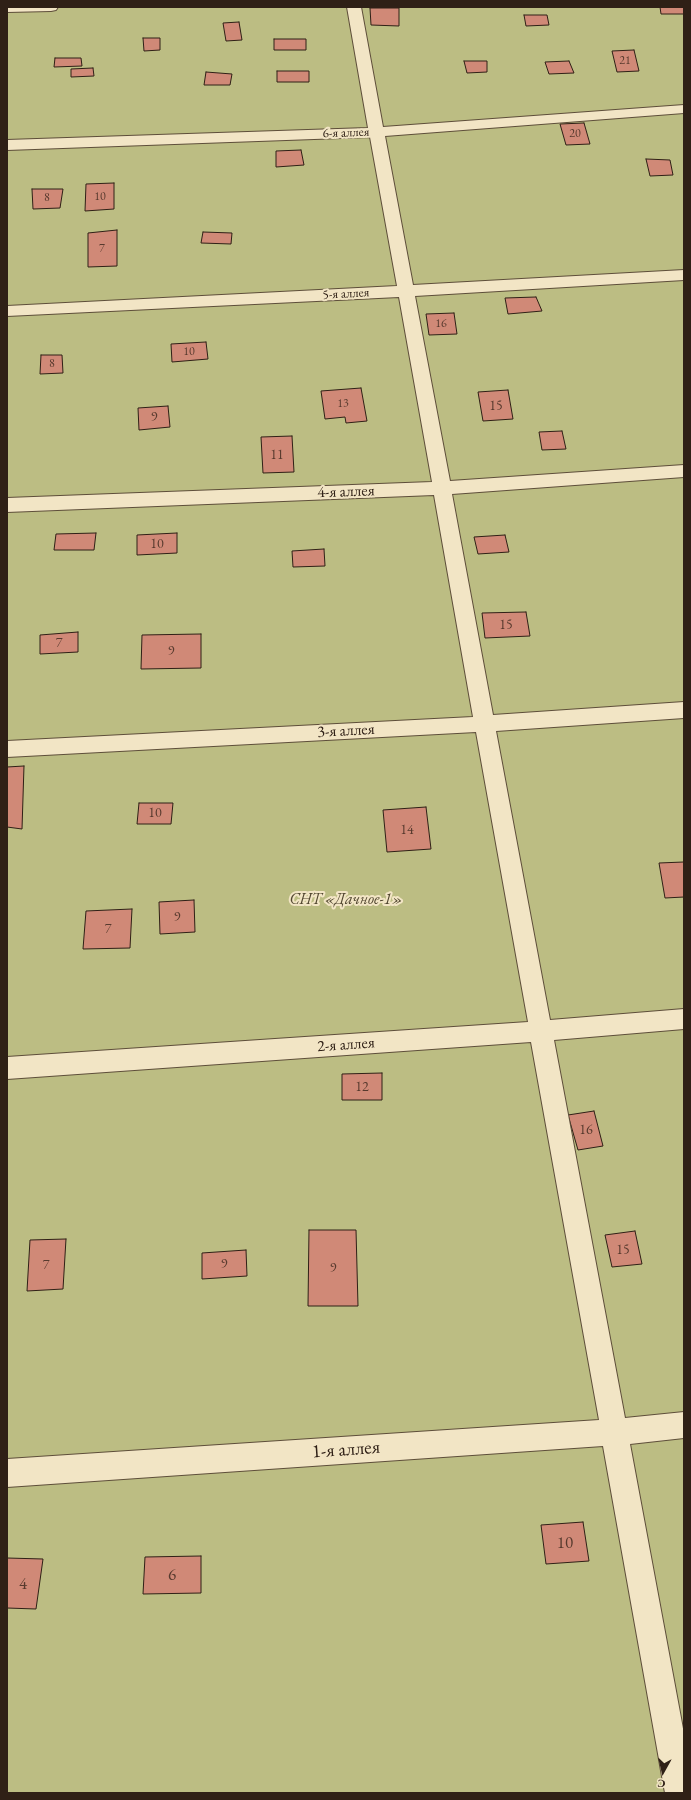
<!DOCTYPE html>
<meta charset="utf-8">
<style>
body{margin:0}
#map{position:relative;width:691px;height:1800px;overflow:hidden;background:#ebd7a6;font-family:"EB Garamond",serif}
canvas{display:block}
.frame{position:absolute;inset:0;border:8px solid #2f2016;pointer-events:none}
.north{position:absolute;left:643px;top:1752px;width:40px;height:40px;-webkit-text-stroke:3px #f2e5c5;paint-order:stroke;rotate:188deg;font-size:11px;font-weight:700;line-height:16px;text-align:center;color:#2f2016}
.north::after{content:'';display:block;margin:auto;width:14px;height:18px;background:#2f2016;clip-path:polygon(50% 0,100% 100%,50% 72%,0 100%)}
</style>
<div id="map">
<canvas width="691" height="1800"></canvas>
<div class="frame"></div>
<div class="north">С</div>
</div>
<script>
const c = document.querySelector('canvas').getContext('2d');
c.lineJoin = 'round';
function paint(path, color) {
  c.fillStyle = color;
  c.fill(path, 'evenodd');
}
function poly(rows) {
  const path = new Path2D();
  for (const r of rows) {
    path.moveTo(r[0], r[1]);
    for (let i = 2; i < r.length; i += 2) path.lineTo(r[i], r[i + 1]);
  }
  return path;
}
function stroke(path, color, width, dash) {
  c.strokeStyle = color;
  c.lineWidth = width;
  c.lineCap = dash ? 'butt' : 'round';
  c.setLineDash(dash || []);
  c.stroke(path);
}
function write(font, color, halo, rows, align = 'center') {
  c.font = font + ' "EB Garamond",serif';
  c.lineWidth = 4;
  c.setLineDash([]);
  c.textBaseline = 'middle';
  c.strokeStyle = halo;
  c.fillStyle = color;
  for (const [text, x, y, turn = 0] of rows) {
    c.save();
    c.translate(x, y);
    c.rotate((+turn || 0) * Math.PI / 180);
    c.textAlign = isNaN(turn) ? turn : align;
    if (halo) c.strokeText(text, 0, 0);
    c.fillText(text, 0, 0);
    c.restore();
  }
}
paint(poly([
 [7,7,684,7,684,1793,7,1793]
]), '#bcbd83');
const building = poly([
 [660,7,684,7,684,14,661,14,660,7],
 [370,8,399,8,399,26,371,25,370,8],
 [524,15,547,15,549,25,526,26,524,15],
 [239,22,242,40,226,41,223,23,239,22],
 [143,38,160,38,160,50,144,51,143,38],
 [274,39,306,39,306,50,274,50,274,39],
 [634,50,639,71,617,72,612,51,634,50],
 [55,58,81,58,82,66,54,67,55,58],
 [464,61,487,61,487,72,467,73,464,61],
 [569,61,574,73,549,74,545,62,569,61],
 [93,68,94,76,71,77,71,69,93,68],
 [277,71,309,71,309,82,277,82,277,71],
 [206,72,232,74,230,85,204,85,206,72],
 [584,123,590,144,566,145,560,124,584,123],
 [301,150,304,165,276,167,276,151,301,150],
 [646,159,670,160,673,175,650,176,646,159],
 [114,183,114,209,85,211,86,184,114,183],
 [32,189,63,189,60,208,33,209,32,189],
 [117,230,117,266,88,267,88,233,117,230],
 [203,232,232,233,231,244,201,243,203,232],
 [536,297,542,311,508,314,505,298,536,297],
 [454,313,457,334,429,335,426,314,454,313],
 [206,342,208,359,172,362,171,344,206,342],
 [41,355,62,355,63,373,40,374,41,355],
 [361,388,367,421,346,423,345,417,325,419,321,391,361,388],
 [508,390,513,419,483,421,478,392,508,390],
 [168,406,170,427,139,430,138,408,168,406],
 [562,431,566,449,542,450,539,432,562,431],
 [292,436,294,472,263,473,261,437,292,436],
 [96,533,94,550,54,550,56,534,96,533],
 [177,533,177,553,137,555,137,535,177,533],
 [505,535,509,552,478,554,474,537,505,535],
 [324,549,325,566,293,567,292,551,324,549],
 [526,612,530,636,485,638,482,613,526,612],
 [78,632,78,652,40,654,40,635,78,632],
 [201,634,201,668,141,669,142,635,201,634],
 [24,766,22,829,7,827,7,767,24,766],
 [139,803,173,803,171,824,137,824,139,803],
 [426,807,431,849,387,852,383,810,426,807],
 [684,862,684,897,665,898,659,863,684,862],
 [194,900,195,932,160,934,159,902,194,900],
 [132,909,130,948,83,949,86,911,132,909],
 [382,1073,382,1100,342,1100,342,1074,382,1073],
 [594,1111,603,1146,578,1150,568,1115,594,1111],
 [309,1230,356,1230,358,1306,308,1306,309,1230],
 [635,1231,642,1264,612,1267,605,1235,635,1231],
 [66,1239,63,1289,27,1291,30,1240,66,1239],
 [246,1250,247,1276,202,1279,202,1253,246,1250],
 [583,1522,589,1561,546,1564,541,1525,583,1522],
 [201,1556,201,1593,143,1594,145,1557,201,1556],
 [7,1558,43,1559,36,1609,7,1608,7,1558]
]);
paint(building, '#d08977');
stroke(building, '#2f2016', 1);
const minor = poly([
 [7,7,58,7,56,10,51,11,7,12,7,7],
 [347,7,361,7,383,127,684,105,684,113,385,136,413,285,684,270,684,280,415,296,450,481,684,465,684,477,452,494,493,715,684,702,684,718,496,731,550,1020,684,1009,684,1029,554,1040,625,1418,684,1412,684,1438,630,1444,684,1734,684,1793,665,1793,603,1446,7,1487,7,1459,599,1420,531,1042,7,1079,7,1057,528,1022,476,732,7,757,7,741,473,717,434,495,7,512,7,498,432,482,399,297,7,316,7,306,397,286,370,137,7,150,7,140,368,128,347,7]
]);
stroke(minor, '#5e4e3a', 2);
paint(minor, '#f2e5c5');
write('12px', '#573a2e', null, [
 ["21",625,61],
 ["20",575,134],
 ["10",100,197],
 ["8",47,198],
 ["7",102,249],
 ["16",441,324],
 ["10",189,352],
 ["8",52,364],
 ["13",343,404]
]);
write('13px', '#2f2016', '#f2e5c5', [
 ["6-я аллея",346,133,-2],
 ["5-я аллея",346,294,-3]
]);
write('14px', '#573a2e', null, [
 ["15",496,406],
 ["9",154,417],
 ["11",277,455],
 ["10",157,544],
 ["15",506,625],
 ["7",59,643],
 ["9",171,651],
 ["10",155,813],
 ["14",407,830],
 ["9",177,917],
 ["7",108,929],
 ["12",362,1087],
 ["16",586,1130],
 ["15",623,1250],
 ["9",224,1264],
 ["7",46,1265],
 ["9",333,1268]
]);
write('16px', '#2f2016', '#f2e5c5', [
 ["4-я аллея",346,492,-2],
 ["3-я аллея",346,731,-3],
 ["2-я аллея",346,1045,-4]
]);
write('italic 16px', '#524731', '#f2e5c5', [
 ["СНТ «Дачное-1»",346,900]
]);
write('17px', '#573a2e', null, [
 ["10",565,1543],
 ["6",172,1575],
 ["4",23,1584]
]);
write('19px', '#2f2016', '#f2e5c5', [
 ["1-я аллея",346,1450,-4]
]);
</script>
